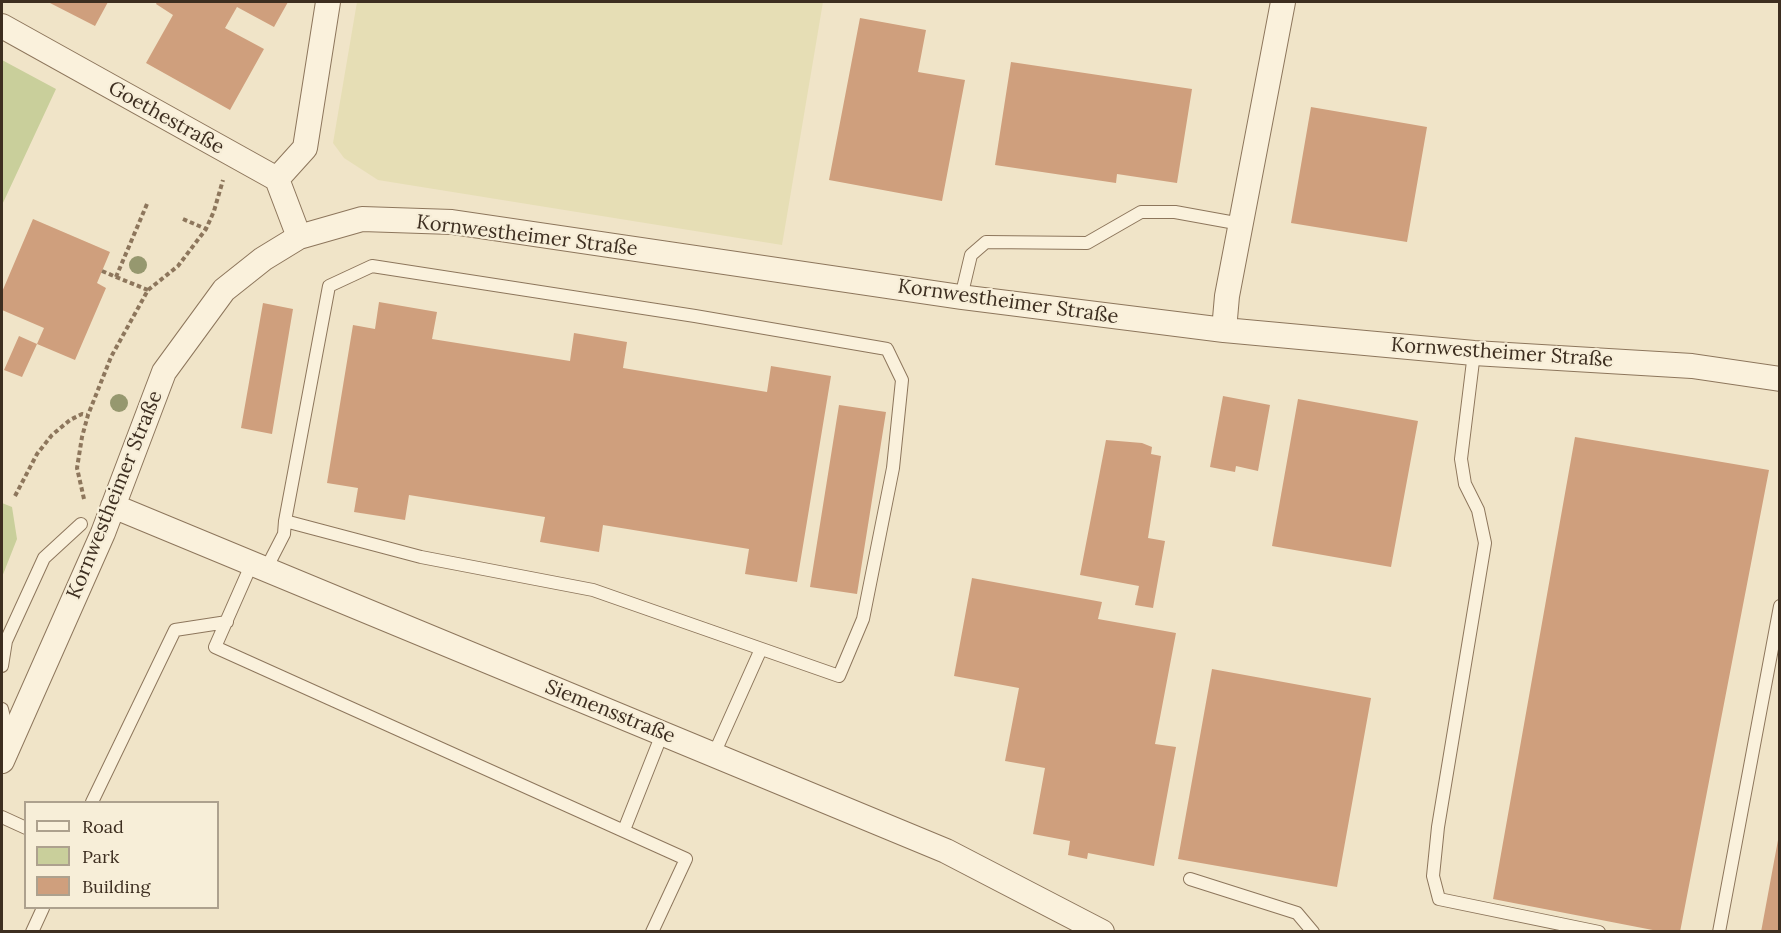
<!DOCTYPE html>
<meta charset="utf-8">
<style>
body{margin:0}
#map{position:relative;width:1781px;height:933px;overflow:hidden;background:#f0e4c8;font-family:Lora,serif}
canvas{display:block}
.frame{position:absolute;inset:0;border:3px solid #3d2e20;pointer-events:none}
.legend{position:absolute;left:24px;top:801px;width:195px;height:108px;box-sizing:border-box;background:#f7eed8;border:2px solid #ada18e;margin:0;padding:8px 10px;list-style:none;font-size:18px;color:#3d2e20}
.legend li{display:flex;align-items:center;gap:12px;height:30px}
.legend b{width:30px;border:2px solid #ada18e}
</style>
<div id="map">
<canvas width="1781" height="933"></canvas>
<div class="frame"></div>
<ul class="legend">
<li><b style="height:8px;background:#faf1dc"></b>Road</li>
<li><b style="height:16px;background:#c9cf9b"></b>Park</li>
<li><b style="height:16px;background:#cf9f7d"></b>Building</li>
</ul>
</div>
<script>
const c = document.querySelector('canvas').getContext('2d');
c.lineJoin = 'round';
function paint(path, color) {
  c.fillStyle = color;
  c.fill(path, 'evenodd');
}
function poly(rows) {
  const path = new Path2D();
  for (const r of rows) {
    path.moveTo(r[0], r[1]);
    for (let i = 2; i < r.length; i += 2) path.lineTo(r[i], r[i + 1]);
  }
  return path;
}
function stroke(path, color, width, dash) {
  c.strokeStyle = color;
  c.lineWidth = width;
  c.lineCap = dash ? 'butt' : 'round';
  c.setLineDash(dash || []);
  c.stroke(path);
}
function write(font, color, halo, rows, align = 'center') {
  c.font = font + ' Lora,serif';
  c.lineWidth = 4.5;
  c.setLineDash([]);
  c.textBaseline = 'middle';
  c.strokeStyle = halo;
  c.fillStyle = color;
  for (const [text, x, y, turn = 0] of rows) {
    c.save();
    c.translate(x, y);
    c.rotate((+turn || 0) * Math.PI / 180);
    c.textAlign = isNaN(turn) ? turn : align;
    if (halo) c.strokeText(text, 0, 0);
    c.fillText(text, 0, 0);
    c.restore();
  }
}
paint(poly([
 [357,2,823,2,782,245,378,180,344,158,333,143]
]), '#e6deb5');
paint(poly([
 [2,60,56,89,2,205],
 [2,503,12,507,17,539,2,577]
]), '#c9cf9b');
paint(poly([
 [48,2,108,2,95,26],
 [157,2,288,2,274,27,237,7,225,28,264,49,230,110,146,63,173,15,156,4],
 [860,18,926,30,918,72,965,80,942,201,829,180],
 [1011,62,1192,89,1177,183,1117,174,1116,183,995,165],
 [1311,107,1427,127,1407,242,1291,223],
 [33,219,110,252,97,283,106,288,75,360,37,344,22,377,4,370,19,336,37,344,44,328,2,310,2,292],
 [379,302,437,312,432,339,570,361,574,333,627,342,623,368,767,392,771,366,831,376,797,582,745,574,749,549,603,525,599,552,540,542,545,517,409,495,405,520,354,512,358,488,327,483,353,325,375,329],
 [263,303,293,309,272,434,241,428],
 [1223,396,1270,405,1258,471,1236,466,1235,472,1210,467],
 [1298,399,1418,421,1391,567,1272,546],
 [839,405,886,412,857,594,810,587],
 [1575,437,1769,470,1680,932,1663,932,1493,899],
 [1106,440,1142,443,1152,447,1151,454,1161,456,1148,538,1165,541,1153,608,1135,605,1139,586,1080,575],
 [972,578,1102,602,1098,619,1176,633,1155,744,1176,747,1154,866,1088,853,1087,859,1068,855,1070,841,1033,834,1045,768,1005,761,1019,688,954,676],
 [1212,669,1371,698,1337,887,1178,859],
 [1778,840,1780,932,1761,932]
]), '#cf9f7d');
const service = poly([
 [961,297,971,255,986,242,1087,243,1141,212,1175,212,1241,224],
 [1474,353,1461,459,1465,484,1478,510,1485,543,1438,827,1433,876,1439,899,1599,932],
 [252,563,215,647,686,859,652,932],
 [266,569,284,534,285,521,329,286,372,266,695,316,887,349,902,380,893,468,863,619,839,676,593,590,421,557,285,521],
 [2,666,6,641,44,558,81,524],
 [2,709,9,739],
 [714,754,761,649],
 [92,802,175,630,227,622],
 [2,817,26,828],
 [624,830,662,734],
 [1190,879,1297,913,1313,932],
 [32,932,43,908],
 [1719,932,1780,606]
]);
const minor = poly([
 [2,26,277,179,299,237],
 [277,179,305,148,328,2],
 [1224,330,1227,296,1283,2],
 [113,506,946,851,1102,932],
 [2,761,103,533,164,372,224,290,263,259,299,237,362,219,452,222,961,297,1224,330,1474,353,1692,366,1780,379]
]);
stroke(service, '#8d765c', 14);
stroke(minor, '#8d765c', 26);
stroke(poly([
 [183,219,206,229],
 [102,271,116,277,147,204],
 [116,277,148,290],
 [15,496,37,454,52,435,70,420,82,414,87,415],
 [84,499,77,468,82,437,88,415,111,357,148,290,178,266,206,229,214,211,223,180]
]), '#8d765c', 4, [4.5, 3]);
stroke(service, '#faf1dc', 12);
stroke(minor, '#faf1dc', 24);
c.fillStyle = '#96986f';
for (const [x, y] of [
 [138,265],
 [119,403]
]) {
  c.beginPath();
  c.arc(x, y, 9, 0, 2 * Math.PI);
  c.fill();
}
write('20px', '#3d2e20', '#f7eed8', [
 ["Goethestraße",166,118,29],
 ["Kornwestheimer Straße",527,236,7],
 ["Kornwestheimer Straße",1008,302,8],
 ["Kornwestheimer Straße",1502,353,4],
 ["Kornwestheimer Straße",115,495,-68],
 ["Siemensstraße",610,712,22]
]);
</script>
